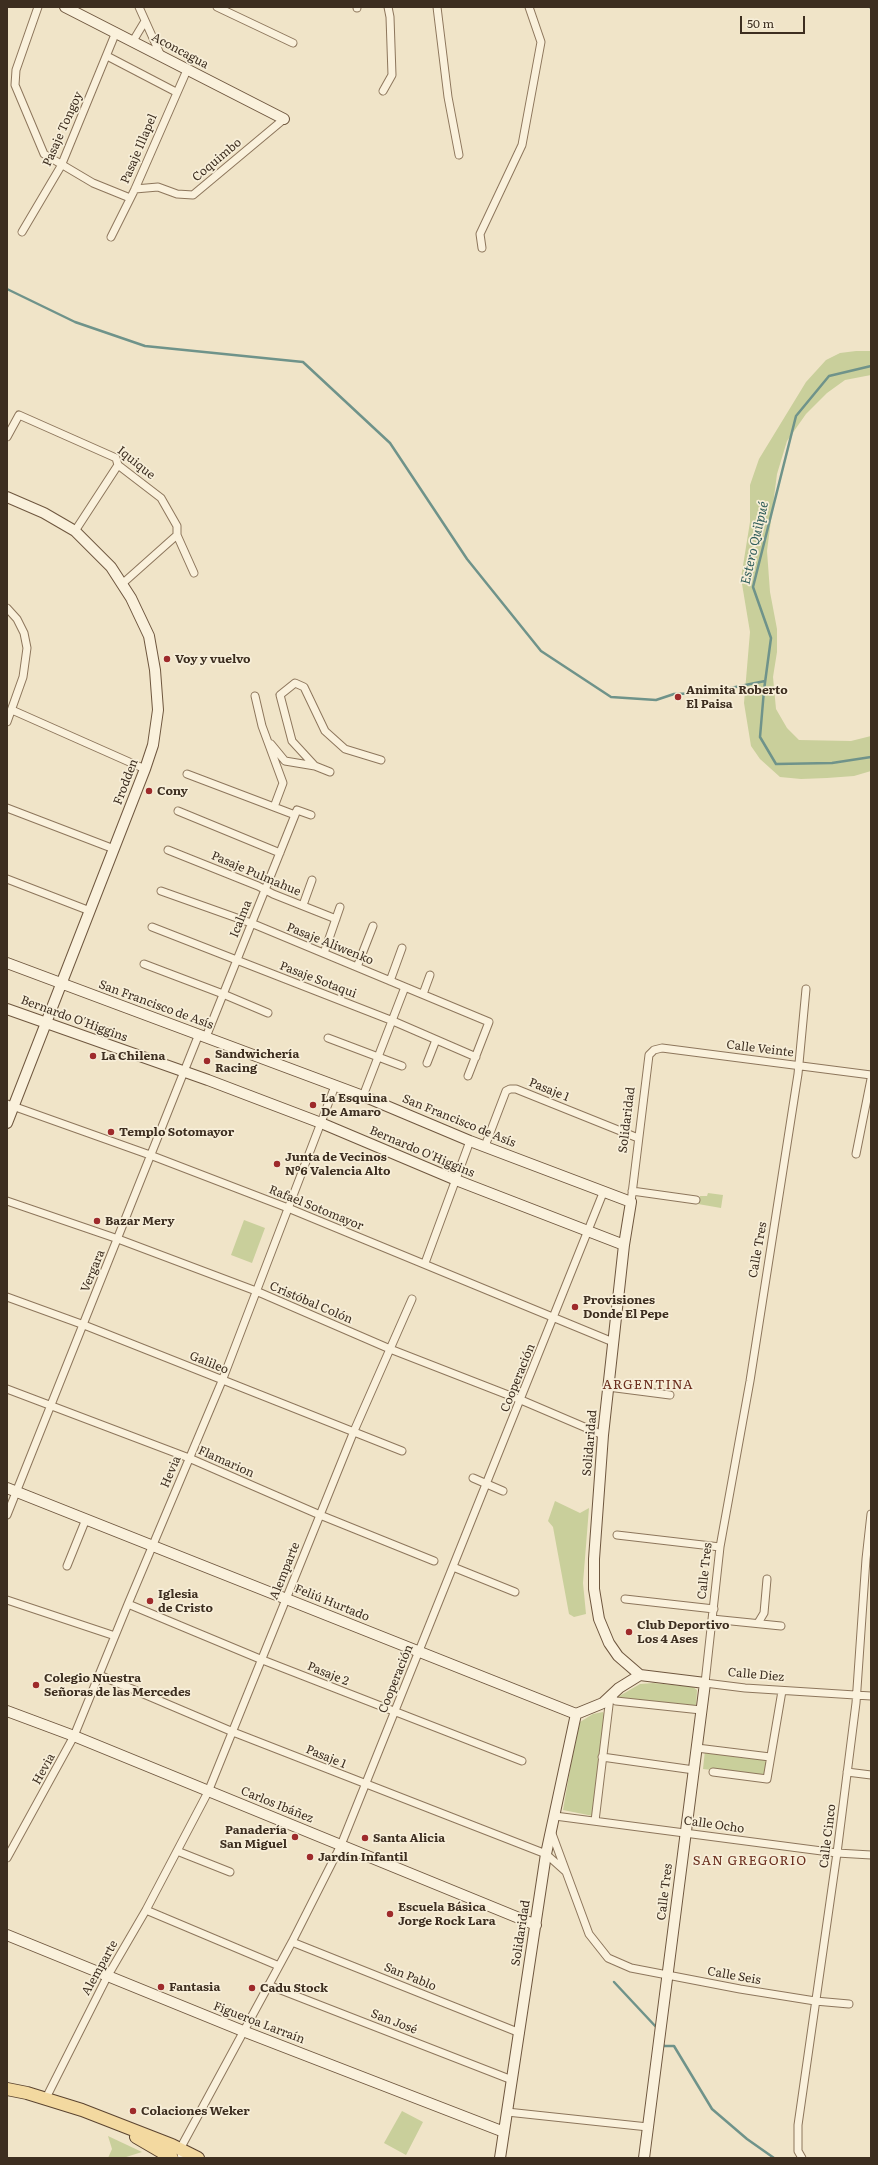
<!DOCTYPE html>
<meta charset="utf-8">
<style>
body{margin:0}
#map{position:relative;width:878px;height:2165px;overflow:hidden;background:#f0e4c8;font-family:Literata,serif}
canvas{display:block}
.frame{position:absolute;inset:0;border:8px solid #3d2e20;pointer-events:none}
.scale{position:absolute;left:740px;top:16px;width:65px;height:18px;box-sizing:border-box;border:2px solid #3d2e20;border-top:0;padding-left:5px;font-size:12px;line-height:14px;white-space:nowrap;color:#3d2e20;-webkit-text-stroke:3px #f7eed8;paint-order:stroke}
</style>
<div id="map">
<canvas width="878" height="2165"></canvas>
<div class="frame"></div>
<div class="scale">50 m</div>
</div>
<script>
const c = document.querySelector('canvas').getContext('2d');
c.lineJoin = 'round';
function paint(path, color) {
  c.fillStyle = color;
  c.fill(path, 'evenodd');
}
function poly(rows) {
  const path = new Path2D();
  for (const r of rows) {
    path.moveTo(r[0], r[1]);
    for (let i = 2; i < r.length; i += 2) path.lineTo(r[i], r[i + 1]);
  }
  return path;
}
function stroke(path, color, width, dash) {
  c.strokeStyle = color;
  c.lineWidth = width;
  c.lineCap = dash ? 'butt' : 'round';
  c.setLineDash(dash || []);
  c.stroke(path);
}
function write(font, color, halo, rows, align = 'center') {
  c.font = font + ' Literata,serif';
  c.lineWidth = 3.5;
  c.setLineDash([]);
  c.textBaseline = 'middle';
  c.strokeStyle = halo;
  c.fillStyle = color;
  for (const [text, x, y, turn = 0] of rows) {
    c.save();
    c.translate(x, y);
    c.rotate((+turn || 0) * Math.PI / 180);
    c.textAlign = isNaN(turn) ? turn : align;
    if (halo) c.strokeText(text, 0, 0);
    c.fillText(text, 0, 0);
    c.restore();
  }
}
paint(poly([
 [856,351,871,351,871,375,845,380,827,393,806,414,787,441,777,474,767,551,770,592,777,629,777,652,773,677,776,709,787,728,799,740,851,741,871,736,871,771,854,776,827,778,801,779,780,777,760,759,751,746,744,703,750,632,741,578,750,522,750,485,759,459,806,382,826,360,840,353],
 [708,1193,723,1195,721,1208,698,1204,700,1196,707,1196],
 [244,1220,265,1228,252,1263,231,1255],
 [555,1501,580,1513,589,1508,583,1583,586,1614,574,1617,569,1614,553,1527,548,1521],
 [653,1683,693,1687,697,1690,696,1707,616,1698,640,1684],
 [603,1712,605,1717,593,1816,563,1810,571,1764,580,1722,593,1714],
 [705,1750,768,1758,766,1776,703,1769],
 [402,2111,423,2122,406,2155,384,2143],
 [108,2136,142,2152,123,2158,108,2158,112,2149]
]), '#c9cf9b');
stroke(poly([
 [870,7,871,8],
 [7,289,75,322,145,346,303,362,390,443,467,559,541,651,611,697,656,700,674,694,706,693,765,681],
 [871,366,829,376,796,416,753,587,771,638,764,690,760,737,776,764,832,763,871,757],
 [614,1982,657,2028],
 [663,2044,664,2046,674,2046,712,2109,747,2139,774,2158]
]), '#6f938a', 2.5);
const street = poly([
 [38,7,16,70,15,85,44,154,93,183,130,198],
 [139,7,161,56],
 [217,7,293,43],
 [357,7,357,8],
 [437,7,448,97,459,155],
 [133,41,145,21],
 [107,56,176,92],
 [383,91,392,75,390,17,388,7],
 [135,189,158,187,177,194,193,195,284,119],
 [22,232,61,166,116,32],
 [111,237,135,189,187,70],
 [482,248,480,234,522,145,541,42,529,7],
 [7,437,19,415,116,458,118,465,161,498,177,526,177,535,194,573],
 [75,531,118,465],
 [122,584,177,535],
 [7,608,17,619,24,633,27,648,23,677,7,722],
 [255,696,262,726,283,783,274,807],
 [12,710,145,769],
 [271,744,285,761,315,766,330,772],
 [315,766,292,741,280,695,295,683,304,687,325,731,345,749,381,760],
 [187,774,295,815],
 [7,808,114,849],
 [178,811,280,853],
 [168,850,258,886,273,894,336,919],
 [7,879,90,911],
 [161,891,251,923,489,1022,468,1076],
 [303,905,312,880],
 [152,927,393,1021,476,1057],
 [324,953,340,907],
 [144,964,223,994,268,1013],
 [357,967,373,926],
 [390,981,402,948],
 [806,989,798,1074,750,1381,720,1547,705,1683,745,1688,871,1696],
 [423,994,430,975],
 [206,1037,297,810,311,815],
 [328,1038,402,1066],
 [427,1063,436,1040],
 [363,1096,405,987],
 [7,1104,150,1155,288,1208,613,1342],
 [485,1146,506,1091,510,1089,516,1089,638,1138],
 [856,1154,871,1079],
 [632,1191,696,1200],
 [7,1201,118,1239,256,1291,390,1349,521,1400,603,1435],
 [631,1202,649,1055,654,1050,662,1048,871,1075],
 [425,1263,470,1141],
 [7,1297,84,1325,402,1451],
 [608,1387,670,1395],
 [7,1389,189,1458,320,1515,434,1561],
 [473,1478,503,1491],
 [7,1515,199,1034],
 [617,1535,720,1547],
 [67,1566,86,1519],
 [453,1567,515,1592],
 [625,1599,714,1609],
 [7,1600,115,1636],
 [128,1604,260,1659,522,1761],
 [712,1619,781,1626],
 [758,1623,764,1613,767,1579],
 [99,1675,233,1732,546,1854,565,1871],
 [697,1748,770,1757],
 [602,1757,694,1770],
 [713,1772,767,1779,782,1691],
 [847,1772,871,1775],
 [555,1816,837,1853,871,1855],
 [595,1821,610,1697,616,1701,701,1710],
 [551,1831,589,1934,608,1958,631,1968,740,1989,815,2001,849,2004],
 [177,1851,230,1872],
 [7,1858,74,1736,128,1604,222,1381,335,1086],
 [146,1910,279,1966],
 [292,1942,520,2033],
 [268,1985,512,2080],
 [46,2098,107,1977,146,1910,208,1792,354,1431,412,1299],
 [507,2112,648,2127],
 [182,2158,180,2149,292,1942,341,1845,603,1193],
 [802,2158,798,2151,798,2125,837,1853,856,1703,866,1559,871,1514]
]);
const secondary = poly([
 [65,7,284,119],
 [7,497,44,513,75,531,111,567,131,598,149,636,155,670,158,710,153,745,145,769,7,1123],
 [7,963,363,1096,470,1141,631,1202,624,1245,603,1435,594,1559,594,1589,599,1619,609,1643,618,1656,640,1675],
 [7,1009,208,1080,321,1123,456,1180,624,1245],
 [7,1488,576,1714,603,1703,619,1688,640,1675],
 [640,1675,705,1683,644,2158],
 [7,1711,74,1736,536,1925],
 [7,1935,243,2031,504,2132],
 [500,2158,546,1854,576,1714]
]);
const primary = poly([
 [7,2089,27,2093,82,2110,172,2145,198,2158],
 [136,2137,172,2158]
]);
stroke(street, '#8d765c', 9);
stroke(secondary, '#6f573f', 12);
stroke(primary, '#5b4430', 14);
stroke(street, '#faf1dc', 7);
stroke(secondary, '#faf1dc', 10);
stroke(primary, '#f3d9a0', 12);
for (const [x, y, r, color] of [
 [167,659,4,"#9e2a2b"],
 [678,697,4,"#9e2a2b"],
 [149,791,4,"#9e2a2b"],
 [93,1056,4,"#9e2a2b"],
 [207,1061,4,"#9e2a2b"],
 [313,1105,4,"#9e2a2b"],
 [111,1132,4,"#9e2a2b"],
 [277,1164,4,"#9e2a2b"],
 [97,1221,4,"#9e2a2b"],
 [575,1307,4,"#9e2a2b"],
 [150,1601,4,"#9e2a2b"],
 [629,1632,4,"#9e2a2b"],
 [36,1685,4,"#9e2a2b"],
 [295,1837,4,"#9e2a2b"],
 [365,1838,4,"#9e2a2b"],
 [310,1857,4,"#9e2a2b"],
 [390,1914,4,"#9e2a2b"],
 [161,1987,4,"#9e2a2b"],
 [252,1988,4,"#9e2a2b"],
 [133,2111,4,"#9e2a2b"]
]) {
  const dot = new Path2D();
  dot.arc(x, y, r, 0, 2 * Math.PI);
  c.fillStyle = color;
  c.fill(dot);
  stroke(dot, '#f7eed8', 1.5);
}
write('12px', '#3d2e20', '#f7eed8', [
 ["Aconcagua",180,51,28],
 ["Pasaje Tongoy",63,129,-66],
 ["Pasaje Illapel",139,149,-67],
 ["Coquimbo",217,160,-40],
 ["Iquique",136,463,39],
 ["Frodden",126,782,-69],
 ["Pasaje Pulmahue",256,874,23],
 ["Icalma",241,919,-68],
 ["Pasaje Aliwenko",330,944,22],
 ["Pasaje Sotaqui",318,980,21],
 ["San Francisco de Asís",156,1005,20],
 ["Bernardo O'Higgins",74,1019,20],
 ["Calle Veinte",760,1049,7],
 ["Pasaje 1",549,1090,22],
 ["Solidaridad",627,1120,-83],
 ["San Francisco de Asís",459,1121,22],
 ["Bernardo O'Higgins",422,1152,23],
 ["Rafael Sotomayor",316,1208,22],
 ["Calle Tres",758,1250,-80],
 ["Vergara",93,1271,-68],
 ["Cristóbal Colón",311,1303,23],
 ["Galileo",209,1363,22],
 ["Cooperación",518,1378,-68],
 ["Solidaridad",590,1443,-85],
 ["Flamarion",226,1462,24],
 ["Hevia",171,1472,-67],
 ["Alemparte",285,1571,-68],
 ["Calle Tres",705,1571,-84],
 ["Feliú Hurtado",332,1603,22],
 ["Pasaje 2",328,1674,22],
 ["Calle Diez",756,1675,5],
 ["Cooperación",396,1679,-68],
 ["Pasaje 1",326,1757,22],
 ["Hevia",44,1769,-61],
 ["Carlos Ibáñez",277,1805,22],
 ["Calle Ocho",714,1825,8],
 ["Calle Cinco",828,1836,-83],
 ["Calle Tres",665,1892,-83],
 ["Solidaridad",521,1933,-81],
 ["Alemparte",100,1968,-61],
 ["Calle Seis",734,1976,10],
 ["San Pablo",410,1977,22],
 ["San José",394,2022,21],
 ["Figueroa Larraín",259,2023,21]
]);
write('bold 12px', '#3d2e20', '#f7eed8', [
 ["Voy y vuelvo",175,659],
 ["Animita Roberto",686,690],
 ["El Paisa",686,704],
 ["Cony",157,791],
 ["Sandwichería",215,1054],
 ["Racing",215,1068],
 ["La Chilena",101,1056],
 ["La Esquina",321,1098],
 ["De Amaro",321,1112],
 ["Templo Sotomayor",119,1132],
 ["Junta de Vecinos",285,1157],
 ["Nº6 Valencia Alto",285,1171],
 ["Bazar Mery",105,1221],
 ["Provisiones",583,1300],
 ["Donde El Pepe",583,1314],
 ["Iglesia",158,1594],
 ["de Cristo",158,1608],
 ["Club Deportivo",637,1625],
 ["Los 4 Ases",637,1639],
 ["Colegio Nuestra",44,1678],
 ["Señoras de las Mercedes",44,1692],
 ["Panadería",287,1830,"right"],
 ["San Miguel",287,1844,"right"],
 ["Santa Alicia",373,1838],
 ["Jardín Infantil",318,1857],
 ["Escuela Básica",398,1907],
 ["Jorge Rock Lara",398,1921],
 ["Fantasia",169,1987],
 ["Cadu Stock",260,1988],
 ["Colaciones Weker",141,2111]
], 'left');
write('italic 13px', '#2f5d5a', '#f7eed8', [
 ["Estero Quilpué",755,543,-77]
]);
c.letterSpacing = '1px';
write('13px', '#6b2e1e', '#f7eed8', [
 ["ARGENTINA",648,1385],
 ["SAN GREGORIO",750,1861]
]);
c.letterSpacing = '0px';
</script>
